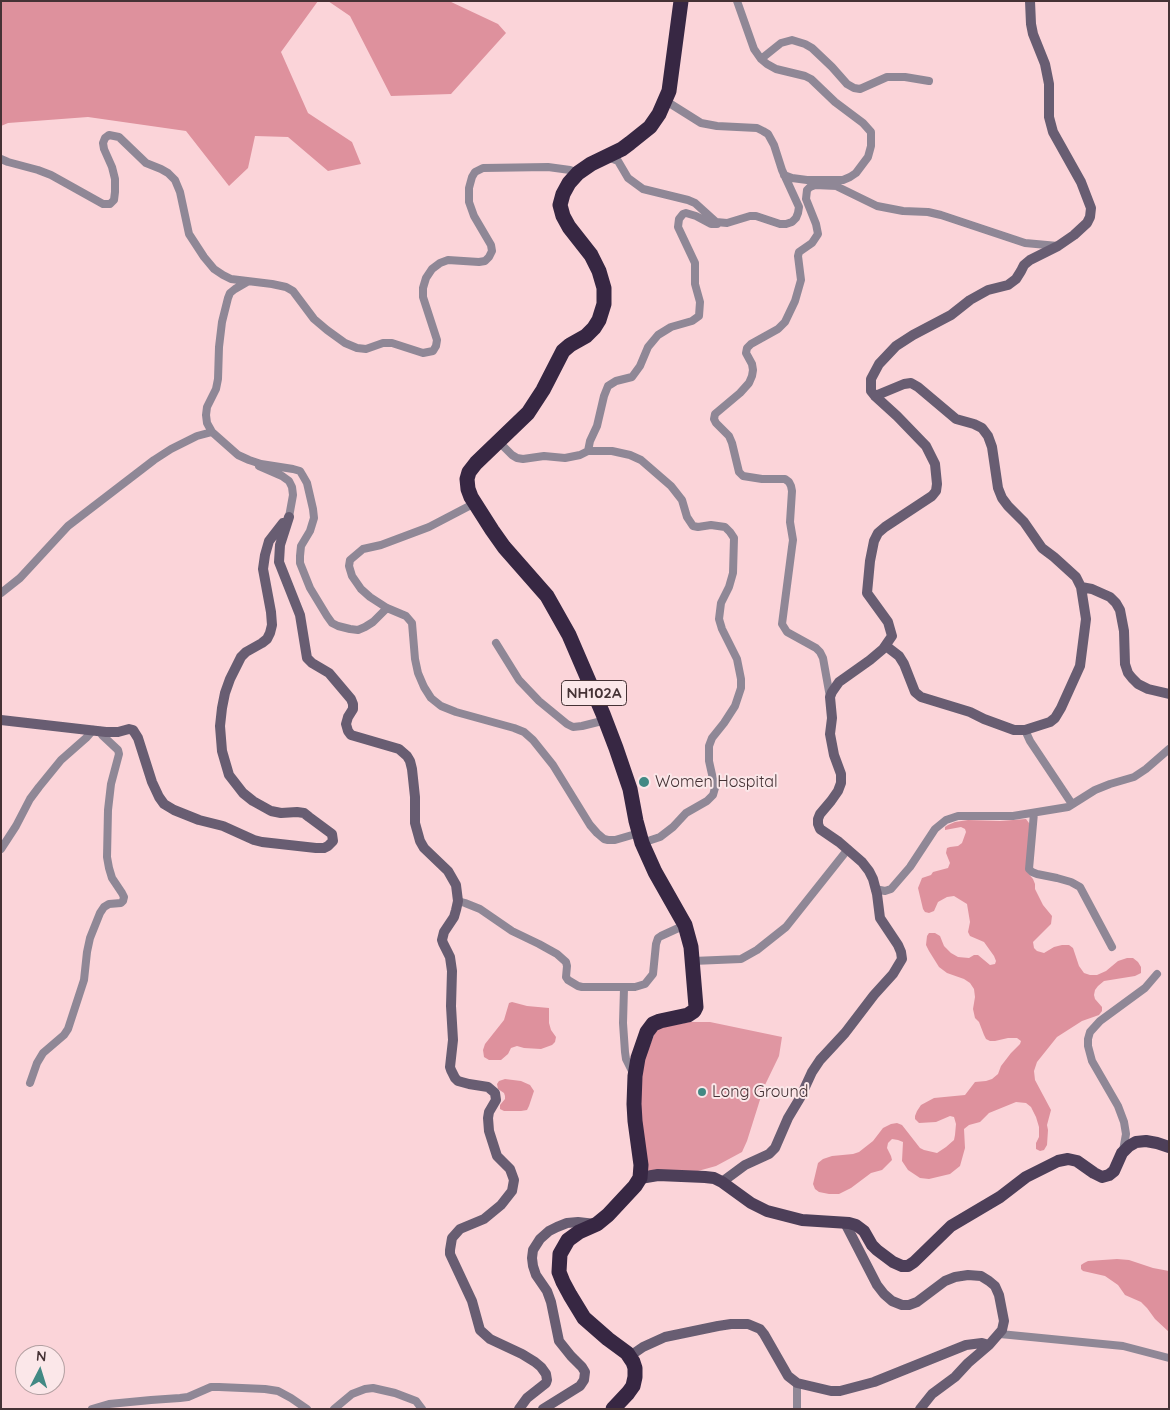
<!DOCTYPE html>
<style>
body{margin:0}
#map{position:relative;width:1170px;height:1410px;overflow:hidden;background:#fbd4d9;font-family:Quicksand,sans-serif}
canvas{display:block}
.frame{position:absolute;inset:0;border:2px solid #453235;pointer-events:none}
.north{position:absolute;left:15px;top:1345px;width:50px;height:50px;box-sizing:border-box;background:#fbe7e9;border:1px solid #b29fa1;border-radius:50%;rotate:5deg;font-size:14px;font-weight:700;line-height:20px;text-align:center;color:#453235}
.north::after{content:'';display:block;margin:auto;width:18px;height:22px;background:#428984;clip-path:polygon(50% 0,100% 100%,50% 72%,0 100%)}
</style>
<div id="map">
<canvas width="1170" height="1410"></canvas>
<div class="frame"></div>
<div class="north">N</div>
</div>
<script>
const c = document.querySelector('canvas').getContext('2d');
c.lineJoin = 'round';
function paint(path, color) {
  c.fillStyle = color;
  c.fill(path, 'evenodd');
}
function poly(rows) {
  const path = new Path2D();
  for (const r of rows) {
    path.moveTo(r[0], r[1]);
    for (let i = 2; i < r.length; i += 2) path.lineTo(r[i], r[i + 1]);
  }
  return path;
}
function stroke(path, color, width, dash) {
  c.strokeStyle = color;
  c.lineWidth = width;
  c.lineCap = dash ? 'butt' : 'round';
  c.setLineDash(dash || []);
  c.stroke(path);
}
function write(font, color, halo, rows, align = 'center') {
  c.font = font + ' Quicksand,sans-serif';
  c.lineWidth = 4;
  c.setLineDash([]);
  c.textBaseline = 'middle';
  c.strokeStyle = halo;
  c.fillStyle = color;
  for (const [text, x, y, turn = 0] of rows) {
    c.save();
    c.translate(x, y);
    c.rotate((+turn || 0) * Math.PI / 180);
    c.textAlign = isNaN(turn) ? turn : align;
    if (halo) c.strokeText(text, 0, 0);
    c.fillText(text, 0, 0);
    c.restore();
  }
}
paint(poly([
 [690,1022,710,1022,782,1037,779,1056,764,1087,747,1141,742,1152,716,1166,698,1171,650,1172,647,1169,641,1145,641,1067,657,1028]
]), '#e096a2');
paint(poly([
 [1,1,318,1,281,52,308,113,352,142,361,164,328,171,288,137,255,136,248,168,229,186,186,131,88,117,8,123,1,126],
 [328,1,449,1,498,24,506,33,451,94,391,96,350,16],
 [1026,819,1029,823,1030,829,1027,872,1033,879,1035,884,1035,889,1043,905,1052,916,1051,924,1033,942,1034,948,1037,951,1044,953,1054,947,1062,945,1069,945,1073,948,1079,966,1084,973,1090,975,1097,975,1106,971,1118,961,1127,958,1133,958,1138,962,1141,967,1141,973,1135,976,1104,981,1098,986,1095,990,1094,995,1095,999,1102,1007,1102,1011,1099,1015,1082,1021,1057,1037,1037,1062,1034,1071,1035,1080,1051,1110,1047,1125,1048,1130,1047,1145,1044,1150,1040,1151,1036,1149,1036,1143,1039,1137,1039,1127,1036,1117,1031,1107,1026,1103,1016,1102,989,1113,980,1122,969,1125,964,1129,965,1148,960,1166,950,1174,929,1179,920,1178,908,1170,902,1161,903,1142,898,1140,892,1139,888,1143,887,1148,891,1156,892,1160,882,1170,871,1173,851,1188,839,1194,829,1194,819,1192,815,1189,813,1184,818,1163,823,1159,832,1156,853,1154,859,1152,873,1141,883,1128,891,1124,897,1123,902,1125,920,1148,924,1150,937,1153,946,1147,954,1140,955,1135,956,1124,954,1117,950,1116,936,1122,919,1123,915,1119,915,1116,917,1111,921,1105,934,1098,965,1095,975,1082,986,1081,992,1079,998,1074,1001,1066,1011,1053,1020,1044,1021,1041,1017,1038,1008,1038,995,1041,990,1041,986,1039,984,1035,979,1022,975,1018,973,1009,975,997,974,989,970,983,964,979,947,973,939,967,929,951,926,945,927,936,929,933,935,933,940,936,944,946,951,953,958,957,969,958,974,955,978,955,990,965,995,964,996,961,994,956,984,942,970,936,968,932,970,922,967,904,954,896,947,897,938,902,934,911,929,913,925,912,923,909,918,888,922,878,931,875,933,872,948,868,950,863,946,853,947,848,950,847,958,846,962,843,966,832,965,829,961,827,945,830,945,827,948,825,955,822,968,820,1000,821],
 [512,1002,527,1006,549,1008,549,1023,551,1030,556,1037,555,1042,552,1045,541,1049,524,1048,517,1046,511,1048,508,1054,501,1060,489,1060,484,1057,483,1050,485,1044,504,1020,509,1003],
 [505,1079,521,1081,530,1085,534,1091,529,1106,527,1110,521,1111,504,1111,500,1109,500,1105,505,1099,505,1096,504,1093,498,1089,497,1084,499,1081],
 [1117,1259,1129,1260,1153,1268,1169,1271,1169,1332,1155,1319,1147,1308,1141,1302,1125,1295,1118,1285,1105,1276,1083,1271,1081,1269,1081,1265,1084,1263,1088,1261]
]), '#de919d');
stroke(poly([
 [737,1,754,49,761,59,767,64,776,69,805,76,811,79,835,102,863,123,871,132,871,146,868,157,856,173,850,177,843,180,807,180,792,178,784,175],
 [761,59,781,43,792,40,805,44,812,48,832,67,847,84,854,88,860,89,887,77,905,77,929,81],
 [608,157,618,161,628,178,643,189,688,200,695,203,716,222,727,223,750,216,756,216,780,224,786,224,792,222,796,218,798,213,799,207,782,170,774,145,768,134,763,131,757,128,717,126,701,123,666,101],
 [1,159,8,162,38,170,51,175,103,204,110,204,114,200,115,192,115,179,112,167,104,149,103,143,105,138,109,135,119,137,146,163,161,169,168,173,175,180,180,192,189,234,204,257,214,269,223,275,231,279,272,284,286,287,293,291,314,319,327,330,345,343,357,348,366,349,383,343,392,343,423,353,433,351,436,346,437,340,423,297,423,288,426,278,432,269,440,263,448,260,479,262,485,261,489,257,492,251,491,245,474,216,469,202,469,188,472,177,475,172,483,168,548,167,570,170,578,173],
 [834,185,877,206,903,211,928,212,941,215,1025,243,1058,246],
 [247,282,235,289,230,293,228,298,222,322,219,347,218,379,216,389,207,407,206,415,207,423,212,432,238,455,249,460,261,464,293,469,300,471,303,476,307,483,313,509,314,518,310,531,301,546,300,556,300,563,310,588,327,616,332,623,338,626,350,629,358,630,365,627,373,622,387,608],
 [498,441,512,455,517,458,523,459,544,456,565,458,580,455,588,451,612,451,630,455,641,460,671,486,682,500,687,517,693,526,698,527,711,525,725,527,730,532,734,538,733,573,729,587,721,603,719,619,722,629,737,659,741,679,741,688,735,706,724,723,712,738,709,746,709,761,715,788,713,795,707,801,686,813,673,827,660,837,642,843],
 [588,451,590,441,597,426,604,396,608,386,616,381,632,377,640,366,648,347,658,335,671,327,692,321,699,316,700,302,695,284,695,263,678,227,679,219,683,214,686,213,696,216,711,224,717,224],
 [259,466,282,476,289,481,292,487,293,495,289,517],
 [475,503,429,527,381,545,363,549,350,560,349,566,352,576,361,589,370,597,387,608,406,616,412,623,415,659,418,673,424,687,431,698,441,706,456,712,514,728,524,732,533,740,553,765,590,825,597,833,604,839,608,840,615,840,639,833],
 [1,593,20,578,68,526,154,460,171,449,197,436,212,432],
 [496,643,519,680,539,701,567,724,573,727,582,726,606,720],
 [830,697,823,658,820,652,816,648,787,632,782,624,792,547,793,540,790,522,792,491,791,486,789,482,785,479,762,479,743,476,739,472,732,443,729,436,716,423,714,419,715,414,740,393,749,383,752,376,753,370,752,364,746,353,747,348,751,344,778,329,785,322,795,301,801,280,798,256,799,252,812,243,818,234,816,224,806,199,807,190,810,187,815,185,837,186],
 [1025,730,1030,741,1072,804],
 [1034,813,1029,869,1032,872,1037,874,1057,878,1071,882,1080,887,1112,947],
 [1,849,16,826,30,799,39,787,61,760,86,738,93,730],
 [875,889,885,891,891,889,910,867,935,829,946,820,958,816,1013,816,1068,807,1095,790,1110,784,1134,777,1146,769,1169,749],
 [458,901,465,903,480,909,512,931,539,944,557,954,566,962,567,966,566,977,568,980,578,986,582,987,635,987,645,984,653,974,656,944,658,938,661,936,685,925],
 [693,961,741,959,757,950,786,927,848,849],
 [624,988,623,1023,625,1052,626,1059,634,1075],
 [30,1083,37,1063,43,1053,64,1035,68,1029,84,980,87,952,90,938,100,913,104,907,109,904,121,903,123,901,124,897,122,893,112,878,109,868,107,857,108,810,111,784,119,754,118,750,102,735,100,731],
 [1123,1151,1126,1134,1124,1122,1118,1106,1092,1061,1088,1046,1088,1039,1090,1032,1100,1021,1145,988,1157,974],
 [1000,1334,1123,1346,1169,1358],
 [797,1383,797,1409],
 [92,1409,109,1404,151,1400,180,1398,188,1397,211,1387,219,1387,265,1389,278,1391,291,1398,307,1409],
 [334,1409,352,1394,365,1389,373,1388,395,1393,416,1401,422,1409]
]), '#8f8796', 8);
stroke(poly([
 [875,396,904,384,911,383,918,387,956,419,974,424,982,428,988,436,992,447,998,488,1002,498,1008,506,1024,522,1042,548,1054,557,1076,577,1081,587,1086,619,1080,666,1061,708,1055,718,1050,722,1025,730,1014,730,984,719,970,712,921,697,915,692,904,664,899,656,886,646],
 [289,517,280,545,279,562,300,615,307,658,312,663,329,673,351,699,353,704,353,709,348,717,346,724,348,731,351,735,399,749,407,756,410,761,412,769,415,797,415,823,420,841,424,848,448,871,456,885,458,901,456,910,454,917,444,932,442,940,443,943,450,957,452,971,451,1006,453,1040,450,1067,451,1070,455,1078,458,1081,469,1084,488,1087,495,1093,496,1100,489,1112,488,1118,489,1131,497,1156,510,1169,514,1180,512,1191,501,1205,484,1219,460,1229,452,1238,450,1250,450,1254,472,1301,480,1330,490,1339,522,1354,535,1362,541,1367,546,1374,547,1380,546,1383,527,1398,519,1409],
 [1081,587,1092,589,1110,597,1116,603,1120,610,1124,631,1125,664,1128,673,1132,678,1138,684,1148,689,1169,694],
 [1,720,106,732,118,732,129,729,133,730,138,738,152,782,159,797,164,804,174,810,199,820,223,826,254,840,262,842,316,848,324,848,328,846,333,841,332,834,309,817,304,813,297,812,281,813,271,811,253,801,243,793,229,775,222,751,220,726,222,708,225,693,230,679,241,657,246,652,262,643,267,639,270,633,272,625,271,612,263,569,265,555,269,541,283,523],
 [722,1182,745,1165,769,1154,775,1148,788,1118,800,1098,812,1072,820,1060,845,1033,874,995,893,974,902,959,901,952,898,945,880,918,877,894,873,879,869,871,862,862,839,842,820,829,818,824,818,819,820,814,831,801,838,791,841,783,841,774,834,755,830,734,832,718,830,697,832,692,839,682,870,660,883,649,892,636,888,622,867,593,870,561,874,541,878,533,885,527,932,496,936,491,937,484,935,464,926,446,897,416,875,396,871,391,871,379,879,364,896,346,913,335,951,315,970,300,988,290,1008,285,1016,279,1021,271,1024,265,1030,260,1058,246,1074,235,1087,223,1090,217,1091,208,1081,182,1053,132,1049,117,1049,84,1045,64,1033,34,1031,24,1030,1],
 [845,1223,877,1285,884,1294,892,1301,902,1305,909,1305,917,1302,945,1281,955,1277,968,1275,981,1276,989,1281,995,1286,999,1295,1004,1321,1002,1330,989,1345,968,1363,955,1377,932,1394,920,1409],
 [630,1356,643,1347,665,1337,718,1326,731,1324,748,1324,760,1329,764,1334,788,1376,797,1383,831,1391,840,1391,874,1382,966,1345,982,1343,989,1345],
 [543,1409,580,1386,584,1380,585,1372,582,1367,571,1356,559,1341,551,1302,547,1291,536,1275,533,1266,532,1258,533,1250,540,1239,549,1231,557,1227,567,1223,578,1222,595,1224]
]), '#685d72', 10);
stroke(poly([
 [640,1178,658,1175,705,1177,714,1178,722,1182,751,1203,767,1211,802,1220,849,1223,856,1225,864,1231,872,1245,877,1250,893,1262,902,1266,908,1266,914,1262,951,1226,1000,1197,1026,1177,1058,1161,1068,1159,1077,1161,1094,1173,1102,1177,1109,1175,1114,1171,1122,1153,1129,1146,1136,1142,1146,1141,1157,1143,1169,1147]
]), '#4d3f59', 12);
stroke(poly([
 [613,1409,628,1393,633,1386,635,1377,635,1368,633,1362,627,1353,608,1339,584,1318,570,1295,563,1282,559,1272,560,1254,568,1240,579,1232,597,1224,608,1215,635,1186,640,1178,641,1165,635,1121,634,1104,635,1076,638,1058,647,1032,653,1024,660,1021,688,1015,694,1011,696,1007,691,947,685,925,655,872,642,843,636,821,630,789,616,748,603,714,569,635,547,596,504,547,492,530,471,497,468,489,467,479,469,472,476,463,528,413,543,390,563,351,570,345,586,336,594,328,599,320,604,304,604,288,599,271,591,255,569,227,563,216,560,205,563,194,569,183,578,173,591,164,622,149,630,143,650,127,659,114,669,91,681,1]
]), '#372743', 15);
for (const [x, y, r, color] of [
 [644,782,6,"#428984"],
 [702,1092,5,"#428984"]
]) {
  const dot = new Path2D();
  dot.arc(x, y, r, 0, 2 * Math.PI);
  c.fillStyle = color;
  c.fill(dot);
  stroke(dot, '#fbe7e9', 2);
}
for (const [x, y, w] of [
 [594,693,65]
]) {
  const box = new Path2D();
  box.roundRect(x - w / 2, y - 12.5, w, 25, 4);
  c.fillStyle = '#fbe7e9';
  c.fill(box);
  stroke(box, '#453235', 1);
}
write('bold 15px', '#453235', null, [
 ["NH102A",594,693]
]);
write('16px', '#453235', '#fbe7e9', [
 ["Women Hospital",655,782],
 ["Long Ground",712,1092]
], 'left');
</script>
